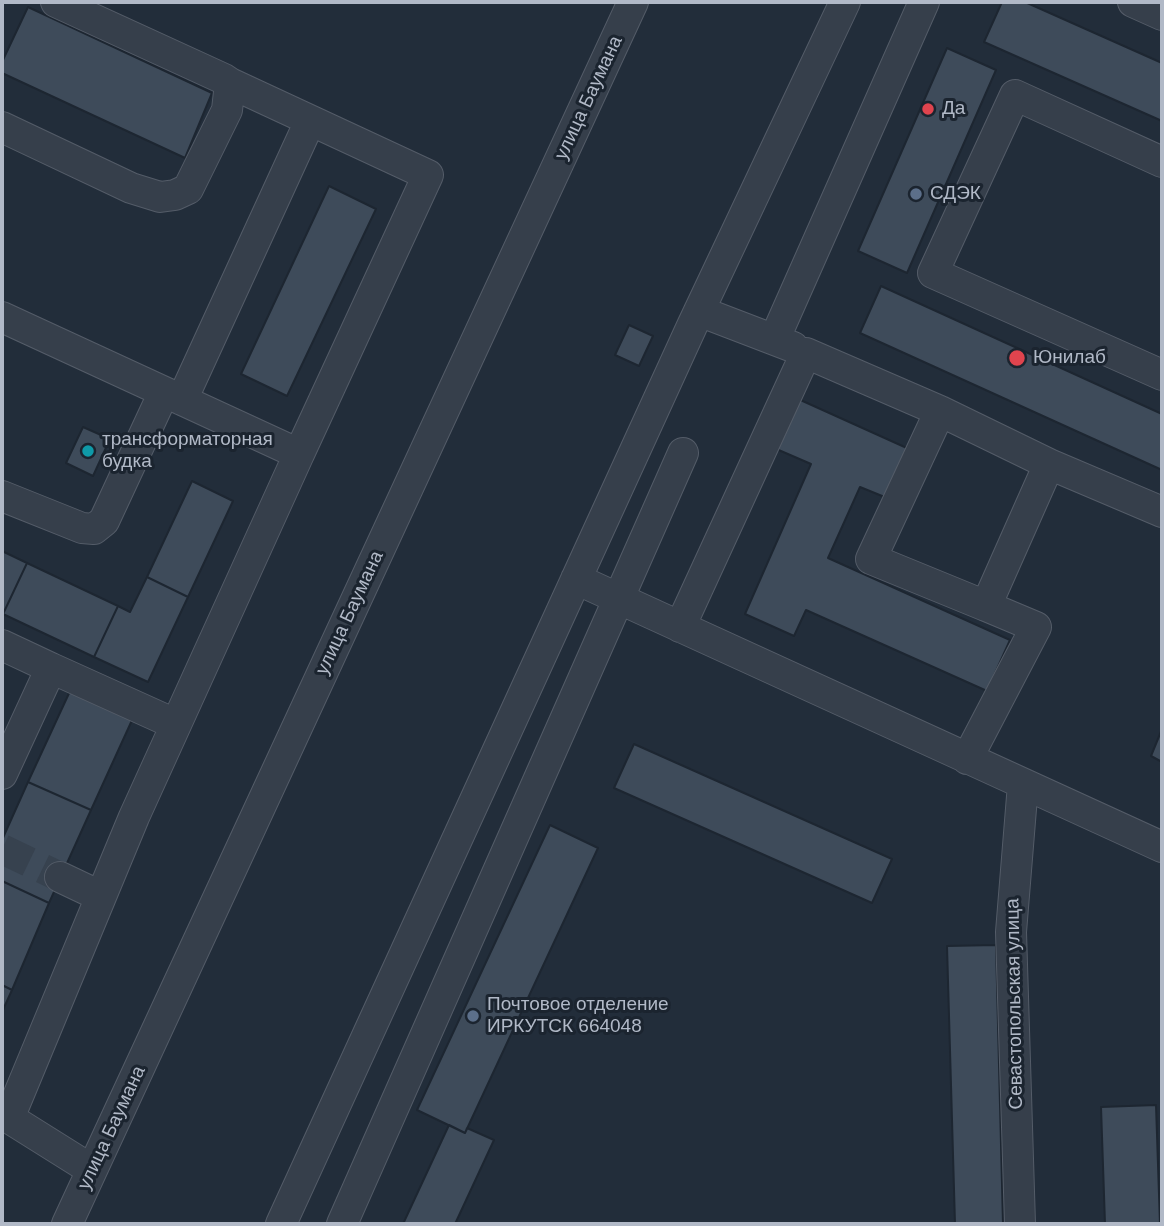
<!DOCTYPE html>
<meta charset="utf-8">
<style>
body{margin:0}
#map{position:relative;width:1164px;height:1226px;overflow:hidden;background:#222d3a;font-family:Arial,sans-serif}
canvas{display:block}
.frame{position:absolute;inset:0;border:4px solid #b1b9c7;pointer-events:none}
</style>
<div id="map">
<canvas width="1164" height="1226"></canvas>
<div class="frame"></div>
</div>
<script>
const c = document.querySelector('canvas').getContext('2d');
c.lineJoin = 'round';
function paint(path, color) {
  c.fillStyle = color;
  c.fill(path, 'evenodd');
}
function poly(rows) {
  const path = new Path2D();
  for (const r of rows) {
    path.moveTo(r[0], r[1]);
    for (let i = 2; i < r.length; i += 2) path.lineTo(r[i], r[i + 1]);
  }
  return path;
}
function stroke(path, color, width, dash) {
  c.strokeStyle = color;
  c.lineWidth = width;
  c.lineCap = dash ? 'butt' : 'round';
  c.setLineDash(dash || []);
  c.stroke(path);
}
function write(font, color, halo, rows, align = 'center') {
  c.font = font + ' Arial,sans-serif';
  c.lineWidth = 6;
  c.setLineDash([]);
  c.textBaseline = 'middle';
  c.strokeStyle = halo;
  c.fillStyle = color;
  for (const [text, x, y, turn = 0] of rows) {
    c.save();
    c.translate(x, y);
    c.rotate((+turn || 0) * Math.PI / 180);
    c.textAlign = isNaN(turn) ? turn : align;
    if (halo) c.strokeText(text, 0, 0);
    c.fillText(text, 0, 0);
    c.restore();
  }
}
const building = poly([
 [1002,2,1025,2,1162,63,1162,121,984,42,1002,2],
 [28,7,212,93,185,158,2,73,2,62,28,7],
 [947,48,996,70,907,273,858,251,947,48],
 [329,186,376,209,287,396,241,374,329,186],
 [881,286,1162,414,1162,470,860,333,881,286],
 [629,325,653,336,639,366,615,355,629,325],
 [796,398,909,449,887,498,860,487,828,558,1010,640,987,691,806,610,794,636,745,614,811,464,774,448,796,398],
 [83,427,110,439,93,476,66,463,83,427],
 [192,481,233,501,188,597,147,577,192,481],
 [2,551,27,563,3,614,2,613,2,551],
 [27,563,118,606,94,657,3,614,27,563],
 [147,577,188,597,148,682,94,657,118,606,130,612,147,577],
 [71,689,133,718,91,810,28,782,71,689],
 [1162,729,1162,762,1151,756,1162,729],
 [634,744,892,859,872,903,614,788,634,744],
 [28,782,91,810,49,903,2,881,2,840,28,782],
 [550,825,598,848,465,1133,417,1110,550,825],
 [2,881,49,903,12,990,2,985,2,881],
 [996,945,1003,1224,955,1224,947,946,996,945],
 [2,985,12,990,2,1012,2,985],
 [1156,1105,1160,1224,1105,1224,1101,1107,1156,1105],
 [449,1125,465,1133,467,1128,494,1140,455,1224,403,1224,449,1125]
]);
paint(building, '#3e4b5a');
stroke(building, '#1d2631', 2);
stroke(poly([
 [2,849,60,877]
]), '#37424f', 30, [30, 15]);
const minor = poly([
 [1133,2,1162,15],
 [230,83,428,175,299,454],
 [2,127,131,188,160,197,175,195,188,189,227,110,230,83,224,79,56,2],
 [1162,162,1015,95,933,273,1162,375],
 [699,311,793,347],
 [2,317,299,454,134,817,9,1118,92,1170],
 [775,338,924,2],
 [182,400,310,121],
 [940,411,871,559,986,606],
 [1049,464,1162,512],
 [2,496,82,528,94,529,104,521,164,392],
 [576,579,1162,847],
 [680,627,806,353,940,411,1049,464,986,606,1036,627,967,759],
 [2,645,51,668,2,774],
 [51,668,175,724],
 [60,877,100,896],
 [67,1224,633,2],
 [281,1224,692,326,845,2],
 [342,1224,683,453],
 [1020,1224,1011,932,1023,784]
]);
stroke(minor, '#545c68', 32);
stroke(minor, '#363f4b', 30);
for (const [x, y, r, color] of [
 [928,109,7,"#e0444e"],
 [916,194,7,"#5c6f8a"],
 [1017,358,9,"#e0444e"],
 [88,451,7,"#0f9aa8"],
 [473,1016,7,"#5c6f8a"]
]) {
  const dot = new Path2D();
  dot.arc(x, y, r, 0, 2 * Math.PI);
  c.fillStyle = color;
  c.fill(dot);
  stroke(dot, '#1b242f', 2.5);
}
write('19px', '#b1b9c7', '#1b242f', [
 ["улица Баумана",589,98,-65],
 ["улица Баумана",350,613,-65],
 ["Севастопольская улица",1015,1004,-91],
 ["улица Баумана",112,1128,-65]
]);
write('19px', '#b1b9c7', '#1b242f', [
 ["Да",942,109],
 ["СДЭК",930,194],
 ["Юнилаб",1033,358],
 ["трансформаторная",102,440],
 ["будка",102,462],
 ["Почтовое отделение",487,1005],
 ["ИРКУТСК 664048",487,1027]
], 'left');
</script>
